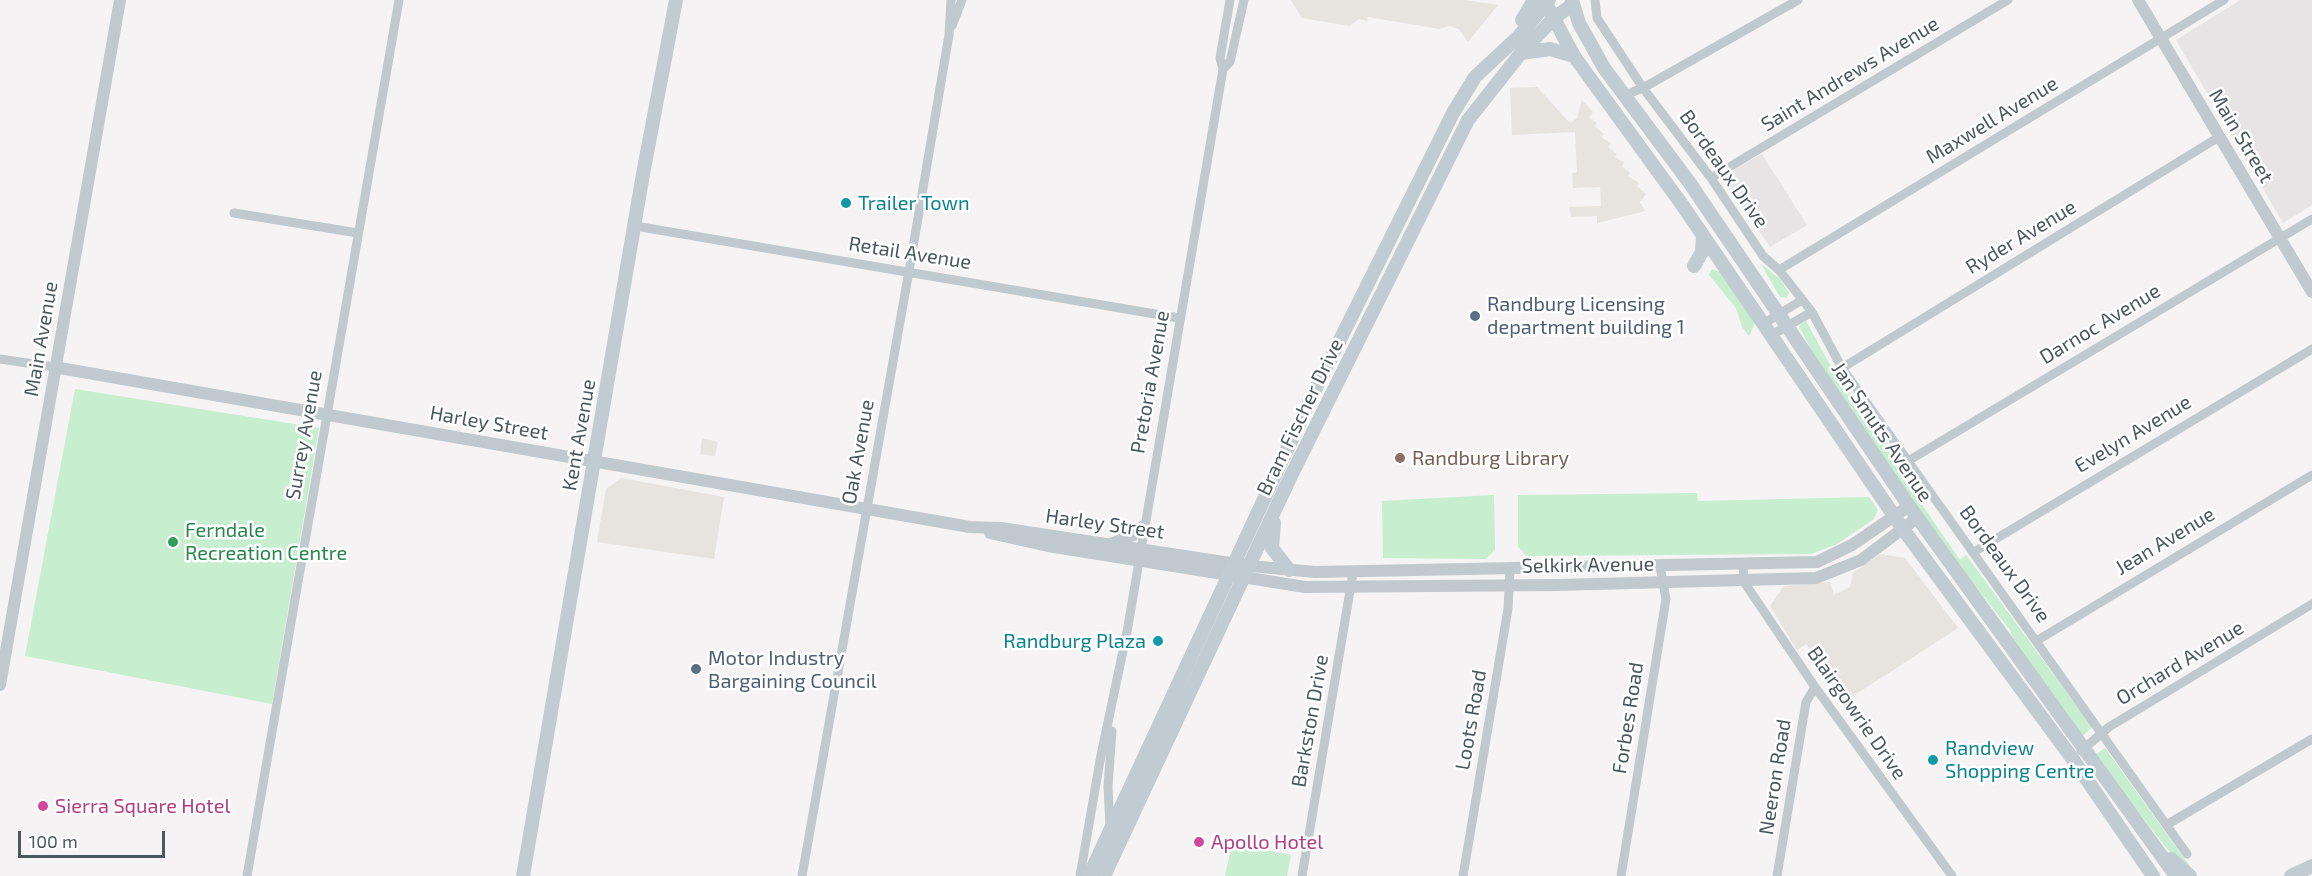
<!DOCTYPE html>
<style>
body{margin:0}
#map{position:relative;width:2312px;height:876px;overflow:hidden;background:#f5f3f3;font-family:"Exo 2",sans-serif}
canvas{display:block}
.scale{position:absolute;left:18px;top:831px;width:147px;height:27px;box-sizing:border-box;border:3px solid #4b595f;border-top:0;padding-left:8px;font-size:18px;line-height:21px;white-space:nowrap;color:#4b595f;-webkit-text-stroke:4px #fff;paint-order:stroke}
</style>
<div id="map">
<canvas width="2312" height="876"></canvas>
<div class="scale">100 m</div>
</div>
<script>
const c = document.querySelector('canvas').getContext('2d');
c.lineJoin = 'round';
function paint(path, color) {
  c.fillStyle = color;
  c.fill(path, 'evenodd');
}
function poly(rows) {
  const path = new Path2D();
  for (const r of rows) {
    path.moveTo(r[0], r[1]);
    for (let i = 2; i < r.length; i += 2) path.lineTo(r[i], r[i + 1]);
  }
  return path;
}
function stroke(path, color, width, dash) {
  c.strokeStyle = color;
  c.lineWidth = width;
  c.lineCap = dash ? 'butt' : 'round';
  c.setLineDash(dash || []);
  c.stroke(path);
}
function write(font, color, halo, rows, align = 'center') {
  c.font = font + ' "Exo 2",sans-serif';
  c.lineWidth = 5;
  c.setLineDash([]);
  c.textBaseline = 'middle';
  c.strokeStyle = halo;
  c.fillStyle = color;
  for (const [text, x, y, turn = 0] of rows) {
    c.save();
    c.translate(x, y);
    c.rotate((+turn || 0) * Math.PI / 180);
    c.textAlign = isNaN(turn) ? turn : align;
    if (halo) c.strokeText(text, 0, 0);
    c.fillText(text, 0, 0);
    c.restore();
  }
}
paint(poly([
 [1291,0,1465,0,1498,5,1468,42,1459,29,1449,26,1440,29,1368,17,1367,21,1359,19,1350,26,1302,18],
 [1537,87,1570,123,1577,118,1582,100,1593,112,1589,117,1597,123,1594,126,1604,134,1601,137,1611,143,1608,147,1617,154,1615,157,1624,162,1622,166,1630,173,1628,176,1639,183,1637,186,1646,194,1640,202,1645,211,1597,223,1597,216,1571,217,1569,207,1601,206,1600,187,1573,188,1572,173,1577,172,1575,132,1512,135,1510,88],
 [702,438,718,442,715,456,700,454],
 [621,478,724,497,714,559,597,542,606,489],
 [1880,554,1905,558,1958,628,1850,698,1824,655,1818,660,1806,644,1797,650,1770,606,1784,586,1830,582,1834,595,1850,587,1853,573]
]), '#e7e3df');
paint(poly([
 [2240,0,2312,0,2312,205,2283,223,2176,40],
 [1762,154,1807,225,1770,247,1725,183,1724,175]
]), '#e6e4e4');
paint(poly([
 [1761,264,1780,279,1789,293,1786,298,1780,297],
 [1712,269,1722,273,1755,323,1749,336,1742,327,1736,308,1709,275],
 [1806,321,1829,363,1917,485,1914,493,1960,560,1966,555,2092,727,2083,736,2018,649,2010,630,1951,555,1822,370,1799,326],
 [75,389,319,428,272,704,25,656],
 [1697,493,1698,501,1869,497,1878,510,1874,519,1837,544,1811,554,1526,556,1518,546,1518,495],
 [1494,495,1495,550,1486,559,1383,558,1382,501],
 [2105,748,2194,872,2167,849,2095,755],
 [1232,844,1291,855,1287,876,1225,876]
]), '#c6eecf');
stroke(poly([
 [1595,0,1597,18,1643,88,1711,178,1763,256,1779,270,1812,312,1842,368,2187,854],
 [952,26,962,0],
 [1223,69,1230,62,1244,0],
 [1625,95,1643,88,1798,0],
 [1711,178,2008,0],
 [234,213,358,233],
 [635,226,1179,318],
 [1779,270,2224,0],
 [1763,324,1802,300],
 [1770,336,1812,312],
 [0,359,54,367],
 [1842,368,2219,137],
 [1908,461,2312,219],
 [1974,552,2312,349],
 [1743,566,1744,582,1815,687,1952,876],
 [2038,640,2312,475],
 [2081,751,2109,727,2312,604],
 [2168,824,2312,739],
 [1110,828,1108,786,1112,731],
 [247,876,399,0],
 [802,876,909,271,949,35,951,0],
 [1080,876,1101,755,1127,632,1223,69,1220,58,1230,0],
 [1302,876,1353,573],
 [1463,876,1508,609,1510,570],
 [1621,876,1666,599,1660,566],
 [1777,876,1806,702,1815,687]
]), '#bfc9ce', 9);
stroke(poly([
 [2138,0,2312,292],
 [54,367,970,527,1001,528,1250,566,1315,572,1817,562,1852,545,1909,506],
 [990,533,1048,546,1305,587,1559,585,1816,578,1861,560,1917,518],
 [1113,543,1133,535,1144,526],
 [0,685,120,0]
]), '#bfc9ce', 12);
stroke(poly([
 [1544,0,1574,56,1683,206,1903,529,2072,758,2153,876],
 [1572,0,1579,23,1604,68,1689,182,1909,506,2176,876],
 [1522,20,1534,0],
 [1521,53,1550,49,1574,56],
 [1694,266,1702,252,1703,235],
 [1274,523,1272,548,1289,570],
 [2171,859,2190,876],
 [523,876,643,174,676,0],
 [1089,876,1311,398,1453,113,1475,77,1519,36,1549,0],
 [1104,876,1289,480,1468,120,1521,53,1553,19,1573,4],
 [2291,876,2312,866]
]), '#c0ccd2', 14);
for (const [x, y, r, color] of [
 [846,203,6,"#0f9aa8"],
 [1475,316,6,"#5c6f8a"],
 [1400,458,6,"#8d6e63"],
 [173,542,6,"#2e9e5b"],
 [1158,641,6,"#0f9aa8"],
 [696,669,6,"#5c6f8a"],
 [1933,760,6,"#0f9aa8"],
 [43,806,6,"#d1479c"],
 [1199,842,6,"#d1479c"]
]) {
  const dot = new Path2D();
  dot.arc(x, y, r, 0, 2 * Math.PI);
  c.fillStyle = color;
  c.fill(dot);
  stroke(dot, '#fff', 2);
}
write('20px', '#4b595f', '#fff', [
 ["Saint Andrews Avenue",1850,74,-31],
 ["Maxwell Avenue",1992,120,-31],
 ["Main Street",2241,136,59],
 ["Bordeaux Drive",1724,169,55],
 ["Ryder Avenue",2021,237,-31],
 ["Retail Avenue",910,253,9],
 ["Darnoc Avenue",2100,324,-31],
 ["Main Avenue",41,339,-80],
 ["Pretoria Avenue",1150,382,-80],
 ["Bram Fischer Drive",1300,417,-64],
 ["Harley Street",489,423,10],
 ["Jan Smuts Avenue",1882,432,56],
 ["Evelyn Avenue",2133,434,-31],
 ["Surrey Avenue",304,435,-80],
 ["Kent Avenue",579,435,-80],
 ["Oak Avenue",858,452,-80],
 ["Harley Street",1105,524,8],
 ["Jean Avenue",2165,541,-31],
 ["Bordeaux Drive",2005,564,54],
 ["Selkirk Avenue",1588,565,-1],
 ["Orchard Avenue",2180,663,-31],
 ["Blairgowrie Drive",1857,713,55],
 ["Forbes Road",1628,718,-81],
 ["Loots Road",1471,720,-80],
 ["Barkston Drive",1310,721,-80],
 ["Neeron Road",1775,777,-81]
]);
write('20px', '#0d838f', '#fff', [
 ["Trailer Town",858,203],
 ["Randburg Plaza",1146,641,"right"],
 ["Randview",1945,748],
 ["Shopping Centre",1945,771]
], 'left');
write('20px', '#4e5e75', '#fff', [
 ["Randburg Licensing",1487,304],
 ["department building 1",1487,327],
 ["Motor Industry",708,658],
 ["Bargaining Council",708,681]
], 'left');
write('20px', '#785e54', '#fff', [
 ["Randburg Library",1412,458]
], 'left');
write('20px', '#27864d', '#fff', [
 ["Ferndale",185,530],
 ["Recreation Centre",185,553]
], 'left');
write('20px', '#b23c85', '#fff', [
 ["Sierra Square Hotel",55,806],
 ["Apollo Hotel",1211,842]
], 'left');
</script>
